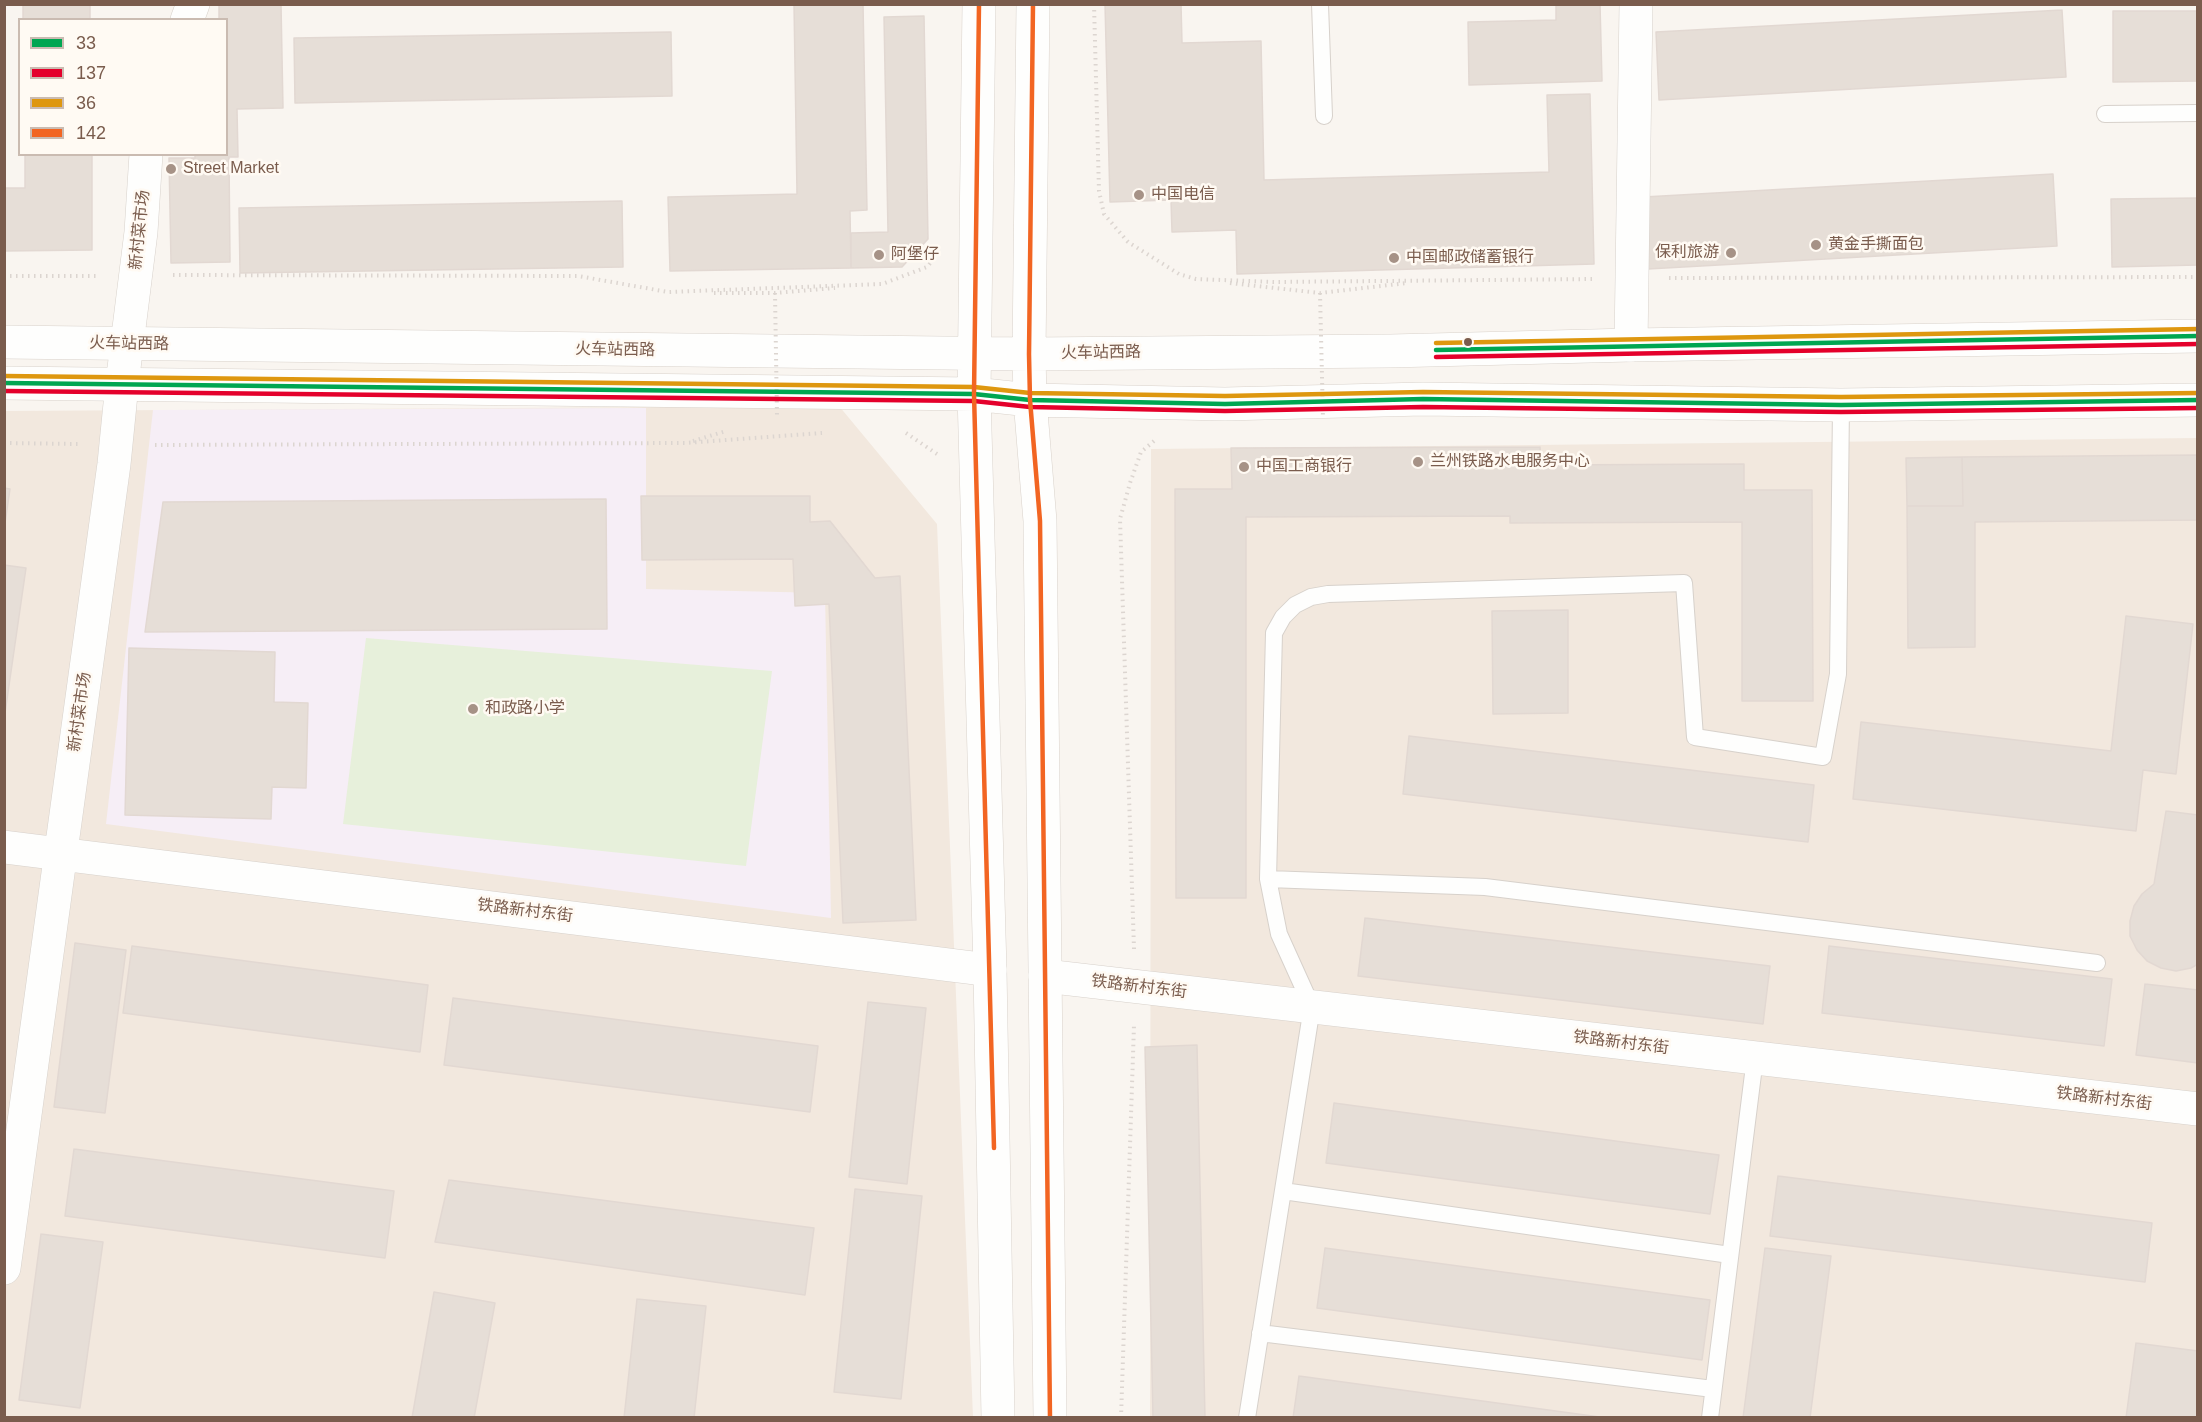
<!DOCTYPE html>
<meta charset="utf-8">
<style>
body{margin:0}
#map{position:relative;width:2202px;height:1422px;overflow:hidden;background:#f9f5f0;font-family:Arial,sans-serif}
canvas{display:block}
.frame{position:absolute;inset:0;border:6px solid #7a5c4d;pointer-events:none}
.legend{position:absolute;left:18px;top:18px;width:210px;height:138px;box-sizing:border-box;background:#fffaf3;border:2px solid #cabbb1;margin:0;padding:8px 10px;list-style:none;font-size:18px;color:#7a5c4d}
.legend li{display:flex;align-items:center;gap:12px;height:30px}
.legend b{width:30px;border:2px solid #cabbb1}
</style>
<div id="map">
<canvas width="2202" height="1422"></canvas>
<div class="frame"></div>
<ul class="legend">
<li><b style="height:8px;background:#00a651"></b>33</li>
<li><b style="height:8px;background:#e4002b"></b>137</li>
<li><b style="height:8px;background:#de970f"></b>36</li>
<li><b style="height:8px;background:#f26522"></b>142</li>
</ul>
</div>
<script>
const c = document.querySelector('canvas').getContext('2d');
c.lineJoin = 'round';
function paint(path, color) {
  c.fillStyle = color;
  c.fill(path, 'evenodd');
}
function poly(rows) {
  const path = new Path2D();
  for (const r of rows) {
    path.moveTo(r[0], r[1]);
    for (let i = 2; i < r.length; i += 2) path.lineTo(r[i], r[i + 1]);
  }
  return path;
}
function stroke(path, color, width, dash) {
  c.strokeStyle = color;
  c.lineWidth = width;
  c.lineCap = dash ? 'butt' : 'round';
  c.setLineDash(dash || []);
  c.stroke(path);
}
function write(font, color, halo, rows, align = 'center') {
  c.font = font + ' Arial,"Noto Sans SC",sans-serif';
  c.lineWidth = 5;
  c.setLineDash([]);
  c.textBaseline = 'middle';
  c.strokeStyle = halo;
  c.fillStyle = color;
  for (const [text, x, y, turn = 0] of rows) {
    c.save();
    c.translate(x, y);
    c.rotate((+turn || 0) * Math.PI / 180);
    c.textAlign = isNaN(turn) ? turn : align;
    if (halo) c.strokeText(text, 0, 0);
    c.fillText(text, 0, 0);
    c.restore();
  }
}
paint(poly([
 [839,406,937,524,973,1417,5,1417,4,411],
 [2197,438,2197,1417,1150,1418,1151,449]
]), '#f2e8de');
paint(poly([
 [646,408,646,589,825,593,831,918,106,824,153,410]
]), '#f6eef6');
paint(poly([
 [366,638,772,671,746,866,343,824]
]), '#e7f0db');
const building = poly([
 [23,4,90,4,90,20,23,20,23,4],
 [219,4,281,4,283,108,237,109,238,157,229,157,230,262,171,263,169,158,195,158,195,154,226,154,226,20,219,20,219,4],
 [794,4,863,4,867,210,850,211,851,268,670,271,668,197,797,194,794,4],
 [1105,4,1181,4,1182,43,1261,41,1264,180,1549,172,1547,95,1590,94,1594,264,1237,274,1236,230,1172,232,1171,200,1110,202,1105,4],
 [1556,4,1600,4,1602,81,1469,85,1468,22,1556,20,1556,4],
 [2062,10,2066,77,1659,100,1656,32,2062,10],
 [2113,11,2198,11,2198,81,2113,82,2113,11],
 [924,16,928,239,902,267,851,268,851,233,888,232,884,17,924,16],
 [671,32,672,96,295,103,294,38,671,32],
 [25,154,92,154,92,250,4,251,4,188,25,188,25,154],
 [2053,174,2057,246,1648,269,1644,197,2053,174],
 [2198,198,2198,265,2112,267,2111,199,2198,198],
 [622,201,623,267,240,273,239,208,622,201],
 [1540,447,1541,465,1744,464,1744,490,1812,490,1813,701,1742,701,1742,522,1510,523,1510,516,1246,517,1246,898,1176,898,1175,489,1232,489,1231,448,1540,447],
 [2198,455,2198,520,1975,522,1975,647,1908,648,1907,506,1963,506,1962,457,2198,455],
 [1962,457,1963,506,1907,506,1906,458,1962,457],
 [4,488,10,489,4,530,4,488],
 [641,496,810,496,810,522,830,521,875,578,900,576,916,920,843,923,829,604,795,606,793,559,642,560,641,496],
 [606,499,607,629,145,632,163,502,606,499],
 [4,565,26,568,4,720,4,565],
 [1568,610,1568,713,1493,714,1492,611,1568,610],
 [2126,616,2193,624,2176,774,2143,770,2136,831,1853,799,1861,722,2111,751,2126,616],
 [129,648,275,652,274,702,308,703,306,788,272,787,271,819,125,815,129,648],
 [1409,736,1814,785,1808,842,1403,794,1409,736],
 [2166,811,2198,815,2198,964,2191,968,2176,971,2161,968,2147,961,2137,950,2130,936,2130,921,2134,906,2142,894,2154,884,2166,811],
 [1365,918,1770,966,1763,1024,1358,976,1365,918],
 [75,943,126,950,105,1113,54,1107,75,943],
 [132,946,428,985,420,1052,123,1013,132,946],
 [1829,946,2112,979,2104,1046,1822,1013,1829,946],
 [2145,984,2198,990,2198,1063,2136,1055,2145,984],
 [453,998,818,1046,810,1112,444,1065,453,998],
 [868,1002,926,1008,907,1184,849,1177,868,1002],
 [1197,1045,1205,1418,1153,1418,1145,1047,1197,1045],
 [1334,1103,1719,1155,1710,1214,1326,1163,1334,1103],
 [74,1149,394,1191,385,1258,65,1216,74,1149],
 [1778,1176,2152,1223,2145,1282,1770,1236,1778,1176],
 [449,1180,814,1228,805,1295,435,1242,449,1180],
 [855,1189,922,1196,901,1399,834,1392,855,1189],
 [41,1234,103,1242,80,1408,19,1400,41,1234],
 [1325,1248,1710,1300,1702,1360,1317,1308,1325,1248],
 [1765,1248,1831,1256,1810,1418,1743,1418,1765,1248],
 [434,1292,495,1303,474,1418,412,1418,434,1292],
 [637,1299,706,1306,694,1418,624,1418,637,1299],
 [2136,1343,2198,1351,2198,1418,2126,1418,2136,1343],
 [1299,1376,1607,1418,1293,1418,1299,1376]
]);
paint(building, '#e6ded7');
stroke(building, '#e2d8d2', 1.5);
const lane = poly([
 [1320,4,1324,116],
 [2105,114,2198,113],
 [1268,879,1485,887,2097,963],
 [1283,1191,1730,1255],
 [1260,1333,1713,1389],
 [1247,1418,1312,1007,1279,934,1268,879,1274,633,1283,617,1295,605,1311,597,1328,594,1684,583,1695,737,1823,757,1838,674,1841,405],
 [1710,1418,1755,1058]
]);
const street = poly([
 [187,20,193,4],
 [1631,345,1636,4],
 [4,847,990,970],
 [1045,976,2198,1109],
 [4,1268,114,464,122,384,141,232,146,154]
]);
const secondary = poly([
 [979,4,974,394,990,970,998,1418],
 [1033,4,1029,354,1030,400,1040,521,1050,1418],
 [4,342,1029,354,1390,351,1631,345,2198,336],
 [4,383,974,394,1030,400,1225,404,1423,399,1841,405,2198,400]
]);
stroke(lane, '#d7d1cb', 18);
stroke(street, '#d7d1cb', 34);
stroke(secondary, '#d9d2cb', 34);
stroke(poly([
 [1094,4,1099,191,1104,214,1128,242,1179,274,1196,279,1274,282,1596,279],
 [173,275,578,276,668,292,882,284,927,267,936,256],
 [4,276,97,276],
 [1669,278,2198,277],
 [1230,283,1320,293,1407,283],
 [714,293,775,293,835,288],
 [906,433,937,454],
 [693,441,726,431],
 [4,443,79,444],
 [155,445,685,443,822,433],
 [1134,949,1120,519,1130,483,1141,452,1154,441],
 [1121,1418,1134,1025]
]), '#dcd5d0', 4, [1.5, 4.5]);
stroke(lane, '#fefefd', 16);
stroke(street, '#fefefd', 33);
stroke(secondary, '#fefefd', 33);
stroke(poly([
 [775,293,777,416],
 [1320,293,1323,419]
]), '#dcd5d0', 4, [1.5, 4.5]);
stroke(poly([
 [1436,350,2198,336],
 [4,383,974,394,1030,400,1225,404,1423,399,1841,405,2198,400]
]), '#00a651', 4.5);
stroke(poly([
 [1436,357,2198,344],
 [4,391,974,401,1030,407,1225,411,1423,407,1841,412,2198,408]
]), '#e4002b', 4.5);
stroke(poly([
 [1436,343,2198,329],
 [4,376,974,387,1030,393,1225,396,1423,392,1841,397,2198,393]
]), '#de970f', 4.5);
stroke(poly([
 [979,4,974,394,994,1148],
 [1033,4,1029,354,1030,400,1040,521,1050,1418]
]), '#f26522', 4.5);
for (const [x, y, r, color] of [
 [171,169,6,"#a69286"],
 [1139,195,6,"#a69286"],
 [1816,245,6,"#a69286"],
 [1731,253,6,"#a69286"],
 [879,255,6,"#a69286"],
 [1394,258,6,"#a69286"],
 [1468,342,5,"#7a5c4d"],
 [1418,462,6,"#a69286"],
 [1244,467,6,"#a69286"],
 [473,709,6,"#a69286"]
]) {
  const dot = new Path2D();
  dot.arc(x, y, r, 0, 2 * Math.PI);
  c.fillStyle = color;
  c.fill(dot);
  stroke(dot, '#fffaf3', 2);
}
write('16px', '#7a5c4d', '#fffaf3', [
 ["Street Market",183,169],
 ["中国电信",1151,195],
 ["黄金手撕面包",1828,245],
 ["保利旅游",1719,253,"right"],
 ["阿堡仔",891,255],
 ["中国邮政储蓄银行",1406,258],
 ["兰州铁路水电服务中心",1430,462],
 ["中国工商银行",1256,467],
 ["和政路小学",485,709]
], 'left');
write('16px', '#7a5c4d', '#fffaf3', [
 ["新村菜市场",140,230,-84],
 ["火车站西路",129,344,1],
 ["火车站西路",615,350,1],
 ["火车站西路",1101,353,-1],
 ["新村菜市场",80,712,-82],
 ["铁路新村东街",525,911,7],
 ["铁路新村东街",1139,987,7],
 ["铁路新村东街",1621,1043,7],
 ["铁路新村东街",2104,1099,7]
]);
</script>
